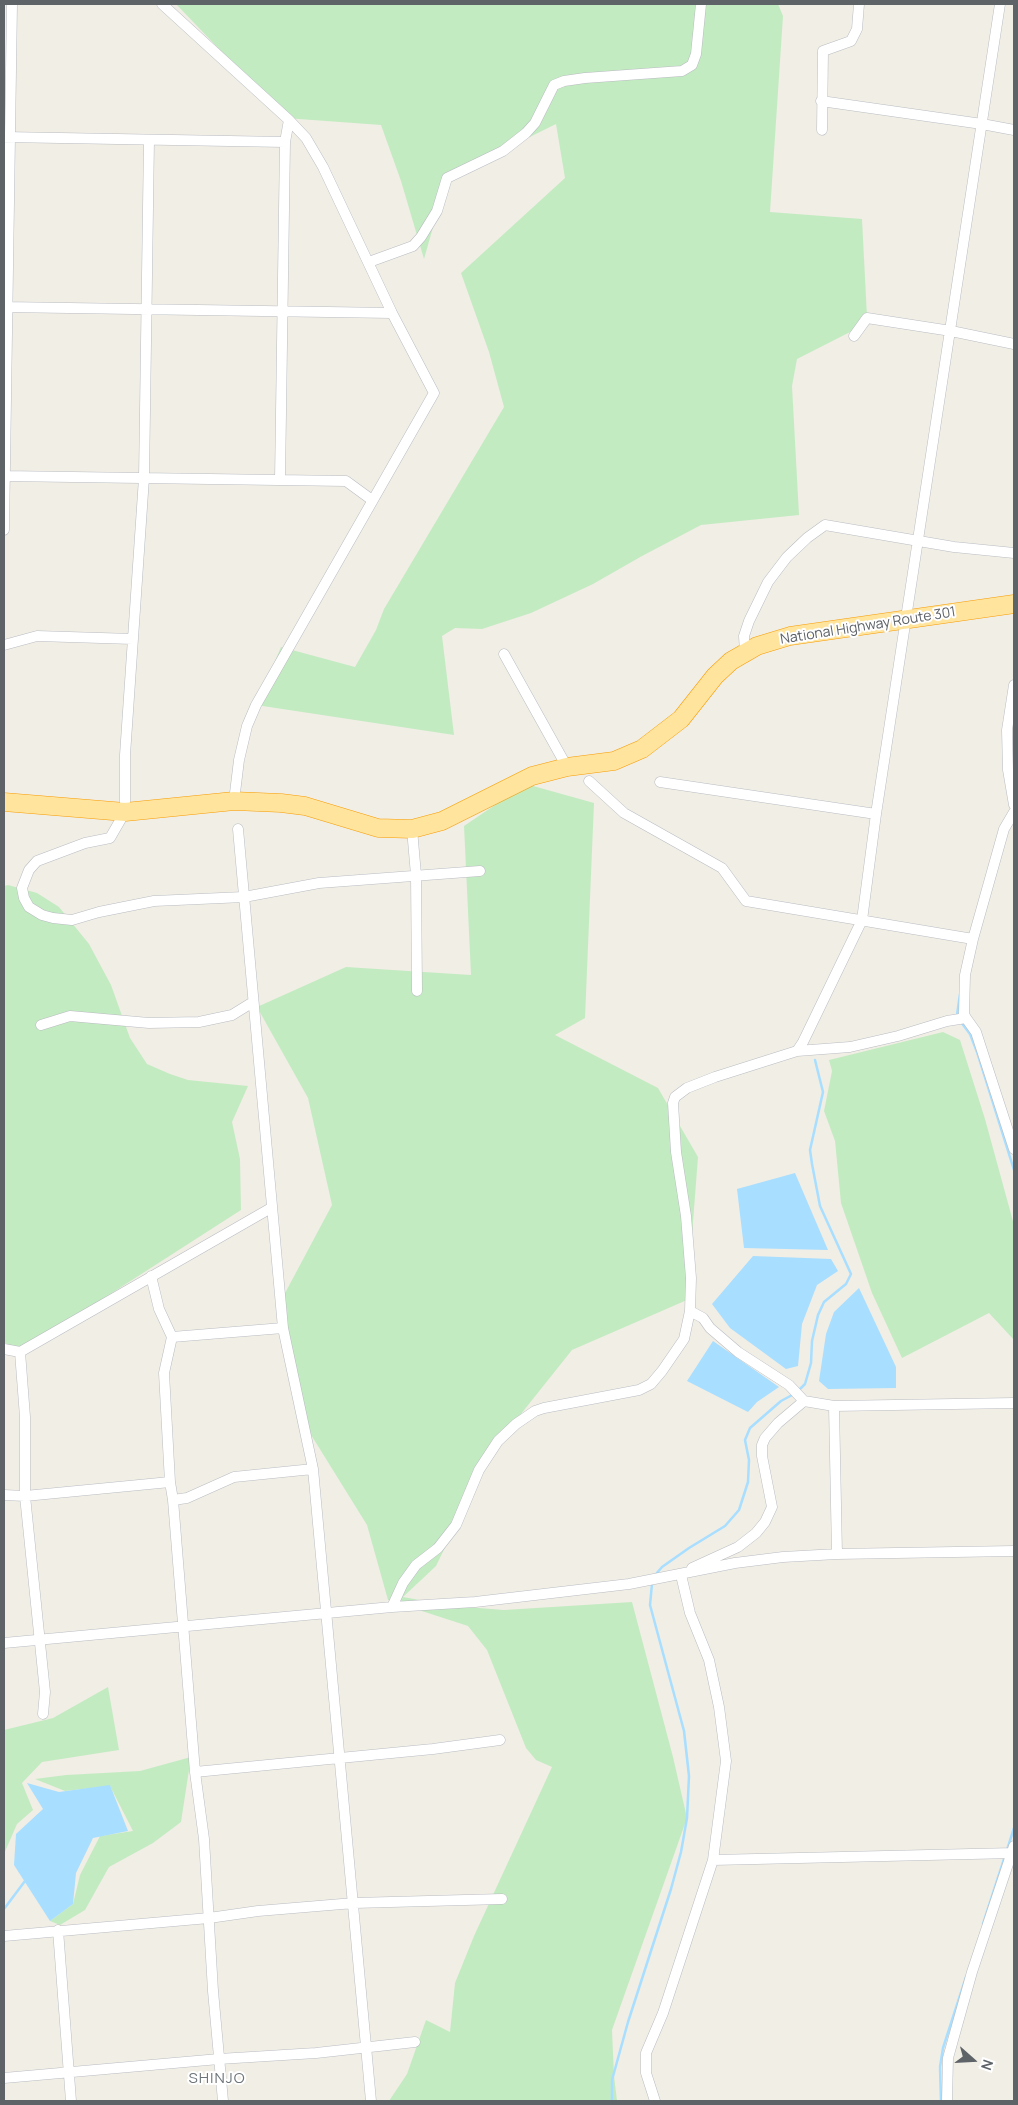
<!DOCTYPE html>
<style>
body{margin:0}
#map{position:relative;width:1018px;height:2105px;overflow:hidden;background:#f1eee6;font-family:Manrope,sans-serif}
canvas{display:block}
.frame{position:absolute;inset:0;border:5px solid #5e6368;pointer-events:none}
.north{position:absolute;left:948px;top:2035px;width:50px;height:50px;-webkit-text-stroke:4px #fff;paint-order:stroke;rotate:109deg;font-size:14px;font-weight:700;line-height:20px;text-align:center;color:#5e6368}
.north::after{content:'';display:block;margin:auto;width:18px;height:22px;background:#5e6368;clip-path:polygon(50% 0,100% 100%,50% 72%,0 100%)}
</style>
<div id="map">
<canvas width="1018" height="2105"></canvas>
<div class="frame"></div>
<div class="north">N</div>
</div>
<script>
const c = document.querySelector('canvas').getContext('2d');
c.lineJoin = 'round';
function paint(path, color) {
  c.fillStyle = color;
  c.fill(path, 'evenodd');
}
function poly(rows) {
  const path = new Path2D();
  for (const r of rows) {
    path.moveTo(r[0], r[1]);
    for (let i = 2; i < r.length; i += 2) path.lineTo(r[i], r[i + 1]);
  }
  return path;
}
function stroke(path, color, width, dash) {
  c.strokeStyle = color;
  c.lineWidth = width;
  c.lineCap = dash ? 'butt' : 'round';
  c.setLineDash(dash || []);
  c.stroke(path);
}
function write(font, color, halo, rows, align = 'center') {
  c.font = font + ' Manrope,sans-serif';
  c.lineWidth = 4;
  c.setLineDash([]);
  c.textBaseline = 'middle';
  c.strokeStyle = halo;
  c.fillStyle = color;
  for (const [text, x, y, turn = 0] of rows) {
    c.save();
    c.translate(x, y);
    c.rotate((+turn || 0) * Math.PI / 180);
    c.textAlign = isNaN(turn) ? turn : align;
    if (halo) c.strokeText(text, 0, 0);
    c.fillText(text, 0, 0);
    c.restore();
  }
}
paint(poly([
 [176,4,778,4,783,16,770,212,862,219,867,317,858,328,797,359,792,386,799,515,701,525,642,556,593,584,531,613,482,629,455,628,442,636,454,735,256,705,281,647,355,667,376,630,384,609,504,407,489,352,461,273,565,178,556,124,447,178,424,259,401,181,381,125,285,118],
 [526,784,594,803,585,1018,555,1035,658,1088,698,1157,687,1300,572,1350,493,1449,436,1566,403,1597,453,1606,504,1610,632,1602,673,1757,687,1818,612,2030,614,2076,617,2101,389,2101,407,2074,426,2020,450,2032,455,1983,474,1936,552,1767,536,1760,526,1748,487,1650,468,1626,388,1600,367,1525,295,1409,284,1295,332,1205,308,1098,257,1007,346,967,471,975,464,826],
 [8,885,37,893,59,907,89,944,111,985,130,1038,147,1064,170,1074,188,1080,248,1086,232,1122,240,1159,241,1210,20,1352,4,1342,4,886],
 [943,1032,960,1040,985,1119,1014,1225,1014,1340,989,1313,902,1358,872,1293,841,1203,835,1141,824,1111,832,1071,829,1060],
 [108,1687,119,1750,42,1762,22,1783,33,1810,17,1824,4,1854,4,1730,53,1718],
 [191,1757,181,1822,153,1843,109,1867,85,1910,60,1925,50,1921,73,1904,80,1875,100,1836,133,1831,110,1786,65,1791,35,1779,66,1775,140,1771]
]), '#c3ebc1');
paint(poly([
 [795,1173,828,1250,744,1248,737,1189],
 [753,1256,831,1259,838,1271,817,1285,802,1324,798,1366,786,1369,730,1328,712,1304],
 [859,1288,896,1367,896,1388,828,1389,819,1381,826,1334,834,1312],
 [713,1341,779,1387,757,1402,748,1412,687,1381],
 [27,1783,59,1792,110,1785,128,1831,93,1838,76,1873,73,1904,50,1921,14,1865,16,1834,43,1809]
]), '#a8deff');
stroke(poly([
 [957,1015,960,994],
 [961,1022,970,1034,977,1052,1014,1170],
 [798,1391,805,1384,811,1363,812,1341,818,1315,824,1302,846,1284,851,1274,820,1206,812,1164,810,1150,823,1092,815,1060],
 [656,1574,662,1567,689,1548,725,1526,739,1510,748,1482,749,1460,745,1440,750,1428,781,1401,794,1394],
 [1007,1850,1014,1828],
 [4,1909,25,1881],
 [983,1924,1005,1856],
 [612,2101,612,2080,628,2022,671,1889,681,1852,687,1818,689,1776,684,1731,650,1605,652,1584],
 [941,2101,940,2067,943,2048,966,1977]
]), '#a8deff', 2.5);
const minor = poly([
 [162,4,289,120,306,138,323,167,392,313,434,393,256,705,247,726,239,760,234,801],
 [821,101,982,124,1014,130],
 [822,130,823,51,851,41,857,29,859,4],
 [4,137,285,142],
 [149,140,144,478,125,755,125,812,110,838,85,843,37,861,29,870,22,888,24,898,29,907,42,915,53,918,72,920,99,912,154,901,244,897,319,883,480,871],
 [369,262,413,246,421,237,437,211,447,178,503,151,526,133,535,123,554,85,564,81,585,78,682,71,692,65,696,54,701,4],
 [4,307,392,313],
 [854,336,867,318,951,331,1014,344],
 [4,476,346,481,372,500],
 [280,480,285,142,289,120],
 [4,530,12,4],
 [4,645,37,636,133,639],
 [745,652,744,636,749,621,768,582,787,557,807,538,825,525,954,547,1014,553],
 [504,654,567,767],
 [1014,685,1007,730,1008,770,1014,805],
 [589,781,624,813,722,868,746,901,973,939],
 [660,782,876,814],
 [238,829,283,1328,313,1469,371,2101],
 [412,829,416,875,417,991],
 [966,1018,976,1032,1014,1149],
 [41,1025,70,1016,149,1023,199,1022,232,1015,253,1002],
 [797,1051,803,1042,862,920,876,814,1000,4],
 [151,1276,159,1309,172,1337,164,1373,170,1482,173,1500,195,1772,204,1839,213,1991,223,2101],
 [690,1311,703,1318,710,1328,738,1352,789,1385,804,1401,834,1406,1014,1403],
 [172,1337,283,1328],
 [4,1349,20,1352,271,1208],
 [20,1352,25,1417,25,1496,45,1692,43,1714],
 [834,1406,837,1554],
 [4,1495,25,1496,170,1482],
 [173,1500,187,1498,234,1477,313,1469],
 [692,1568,738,1547,756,1533,765,1522,772,1507,762,1456,762,1445,765,1438,778,1423,804,1401],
 [392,1607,403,1583,416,1565,438,1548,456,1525,479,1470,498,1441,516,1424,535,1411,544,1408,639,1390,651,1384,662,1371,684,1339,690,1311,691,1278,686,1216,676,1152,673,1103,675,1097,687,1088,715,1077,797,1051,850,1047,898,1036,947,1021,966,1018,964,1014,965,975,973,939,1004,829,1014,812],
 [4,1643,392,1607,475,1602,629,1584,735,1563,783,1557,837,1554,1014,1551],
 [195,1772,433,1749,500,1740],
 [713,1860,1014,1853],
 [58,1930,71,2101],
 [4,1936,209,1918,258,1911,354,1903,502,1899],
 [4,2078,219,2059,316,2053,415,2042],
 [655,2101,646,2073,646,2053,663,2013,713,1860,726,1761,719,1707,709,1660,690,1613,681,1575],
 [947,2101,948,2058,972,1972,1014,1846]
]);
const trunk = poly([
 [4,802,125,812,234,801,281,803,305,806,378,828,412,829,442,821,532,776,567,767,614,761,642,749,681,719,715,676,731,661,757,646,790,636,1014,604]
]);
stroke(minor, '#b9bcc1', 11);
stroke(trunk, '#f79c00', 19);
stroke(minor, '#fff', 10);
stroke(trunk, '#ffe49e', 18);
write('14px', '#5e6368', '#fff', [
 ["National Highway Route 301",868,626,-9]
]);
c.letterSpacing = '1px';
write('15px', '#6e757a', '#fff', [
 ["SHINJO",217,2079]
]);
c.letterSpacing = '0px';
</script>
